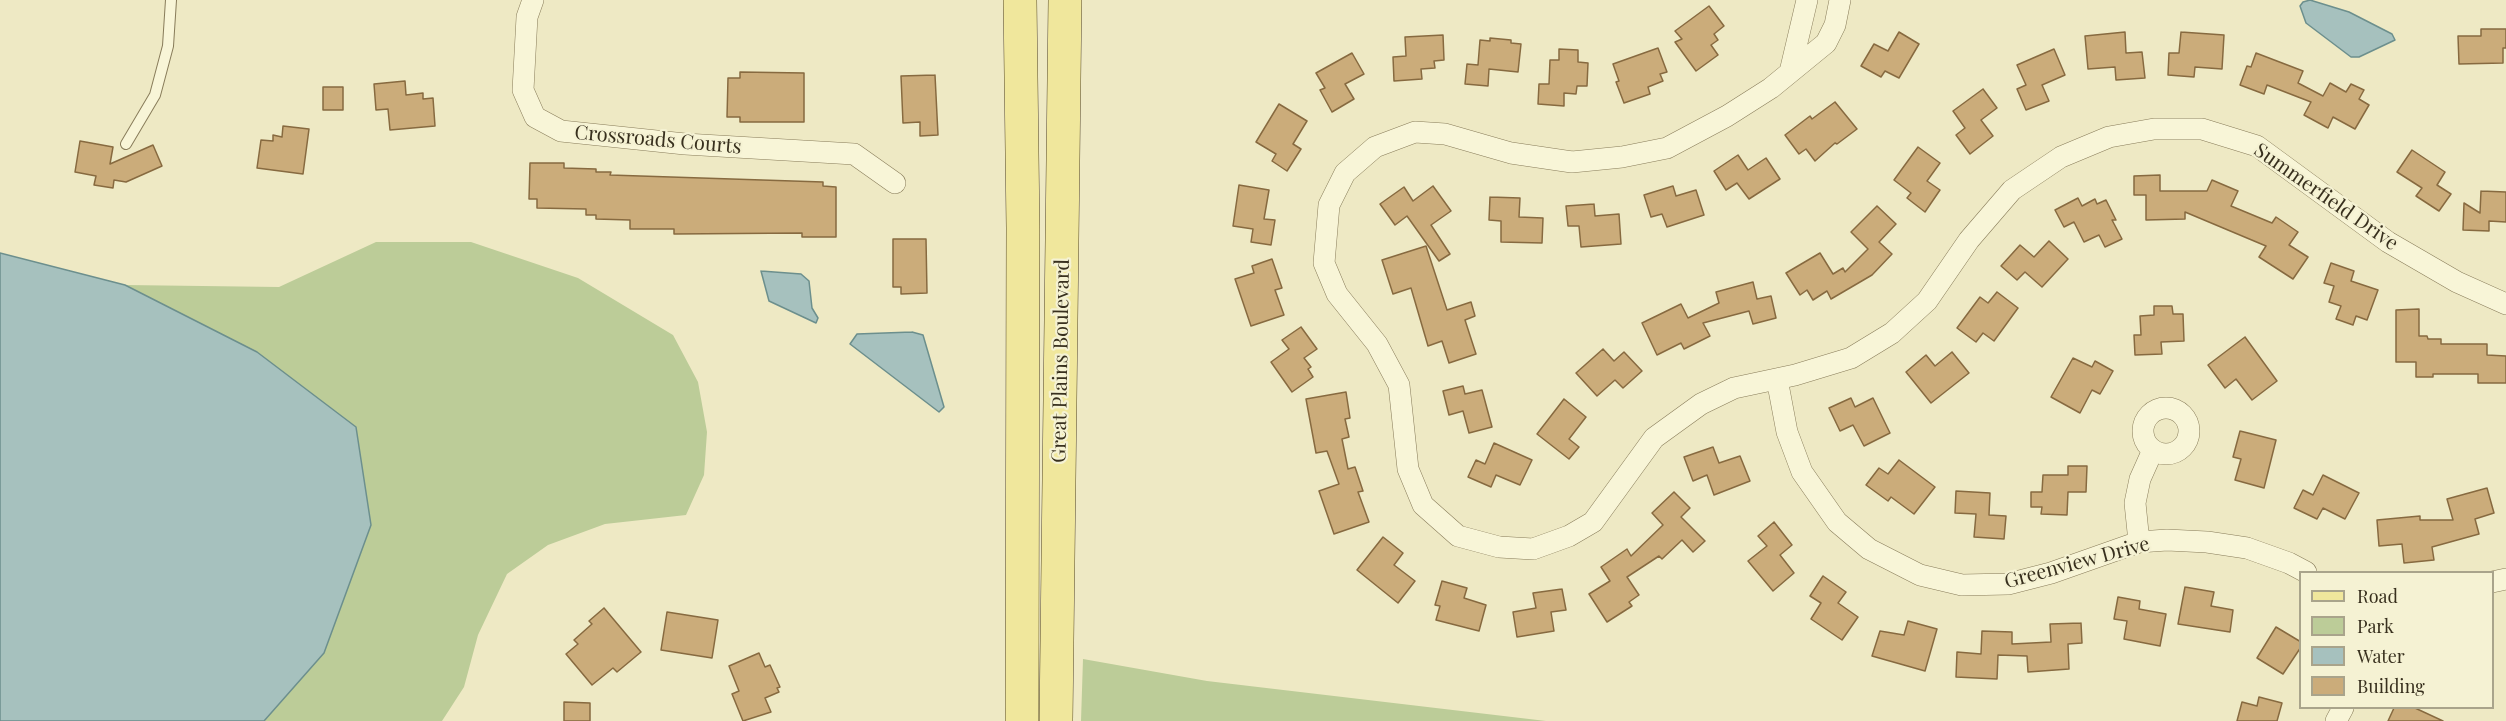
<!DOCTYPE html>
<style>
body{margin:0}
#map{position:relative;width:2506px;height:721px;overflow:hidden;background:#eee9c4;font-family:"Playfair Display",serif}
canvas{display:block}
.legend{position:absolute;left:2299px;top:571px;width:195px;height:138px;box-sizing:border-box;background:#f5f2d3;border:2px solid #a9a48b;margin:0;padding:8px 10px;list-style:none;font-size:18px;color:#38301e}
.legend li{display:flex;align-items:center;gap:12px;height:30px}
.legend b{width:30px;border:2px solid #a9a48b}
</style>
<div id="map">
<canvas width="2506" height="721"></canvas>
<ul class="legend">
<li><b style="height:8px;background:#f0e79c"></b>Road</li>
<li><b style="height:16px;background:#bccc98"></b>Park</li>
<li><b style="height:16px;background:#a6c1be"></b>Water</li>
<li><b style="height:16px;background:#cbac7a"></b>Building</li>
</ul>
</div>
<script>
const c = document.querySelector('canvas').getContext('2d');
c.lineJoin = 'round';
function paint(path, color) {
  c.fillStyle = color;
  c.fill(path, 'evenodd');
}
function poly(rows) {
  const path = new Path2D();
  for (const r of rows) {
    if (r.length === 3) {
      path.moveTo(r[0] + r[2], r[1]);
      path.arc(r[0], r[1], r[2], 0, 2 * Math.PI);
      continue;
    }
    path.moveTo(r[0], r[1]);
    for (let i = 2; i < r.length; i += 2) path.lineTo(r[i], r[i + 1]);
  }
  return path;
}
function stroke(path, color, width, dash) {
  c.strokeStyle = color;
  c.lineWidth = width;
  c.lineCap = dash ? 'butt' : 'round';
  c.setLineDash(dash || []);
  c.stroke(path);
}
function write(font, color, halo, rows, align = 'center') {
  c.font = font + ' "Playfair Display",serif';
  c.lineWidth = 4.5;
  c.setLineDash([]);
  c.textBaseline = 'middle';
  c.strokeStyle = halo;
  c.fillStyle = color;
  for (const [text, x, y, turn = 0] of rows) {
    c.save();
    c.translate(x, y);
    c.rotate((+turn || 0) * Math.PI / 180);
    c.textAlign = isNaN(turn) ? turn : align;
    if (halo) c.strokeText(text, 0, 0);
    c.fillText(text, 0, 0);
    c.restore();
  }
}
paint(poly([
 [376,242,471,242,578,278,673,335,698,382,707,432,704,475,686,515,605,524,548,545,507,574,478,635,464,687,442,721,264,721,324,653,257,352,125,285,279,287],
 [1083,659,1207,681,1546,721,1081,721]
]), '#bccc98');
const water = poly([
 [2310,0,2349,12,2392,34,2395,40,2359,57,2351,57,2306,23,2300,6,2303,2,2310,0],
 [0,253,125,285,257,352,356,427,371,525,324,653,264,721,0,721,0,253],
 [761,271,801,274,809,281,812,308,818,318,816,323,769,301,761,271],
 [912,332,923,335,944,407,939,412,850,344,857,334,912,332]
]);
paint(water, '#a6c1be');
stroke(water, '#6c8f8d', 1.5);
const building = poly([
 [1709,6,1724,26,1714,34,1718,40,1711,45,1718,55,1696,71,1675,42,1682,39,1675,31,1709,6],
 [2481,29,2506,29,2506,48,2503,48,2503,63,2459,64,2458,36,2481,36,2481,29],
 [1899,32,1919,44,1899,78,1885,71,1881,77,1861,66,1874,44,1888,51,1899,32],
 [2125,32,2126,53,2142,52,2145,78,2116,80,2115,67,2088,69,2085,36,2125,32],
 [2181,32,2224,35,2222,69,2195,67,2194,77,2168,75,2169,53,2179,53,2181,32],
 [1443,35,1444,60,1434,61,1435,68,1421,69,1422,79,1394,81,1393,57,1406,56,1405,37,1443,35],
 [1490,38,1511,40,1511,43,1521,44,1518,72,1489,69,1488,86,1465,84,1467,64,1478,65,1480,40,1490,41,1490,38],
 [1658,48,1667,72,1660,74,1663,81,1648,87,1650,94,1624,103,1616,82,1619,81,1613,64,1658,48],
 [1559,49,1578,50,1578,62,1588,63,1587,86,1577,86,1576,94,1564,93,1564,106,1538,104,1539,84,1549,84,1550,60,1559,60,1559,49],
 [2054,49,2065,75,2042,85,2049,101,2026,110,2017,89,2026,85,2017,65,2054,49],
 [1352,53,1364,74,1345,84,1354,99,1332,112,1320,90,1325,88,1316,73,1352,53],
 [2256,53,2303,71,2298,83,2323,96,2330,83,2346,92,2351,84,2364,90,2359,99,2369,105,2355,129,2333,117,2328,128,2304,115,2311,102,2267,85,2264,94,2240,85,2247,66,2251,67,2256,53],
 [740,72,804,73,804,122,740,122,740,117,727,117,728,78,740,78,740,72],
 [935,75,938,135,920,136,920,122,903,123,901,76,935,75],
 [405,81,406,95,423,93,423,99,433,98,435,126,390,130,388,109,376,110,374,84,405,81],
 [323,87,343,87,343,110,323,110,323,87],
 [1983,89,1997,108,1981,120,1993,136,1970,154,1956,135,1965,128,1953,111,1983,89],
 [1835,102,1857,129,1837,144,1835,143,1815,161,1806,149,1799,154,1785,135,1810,116,1812,119,1835,102],
 [1279,104,1307,121,1293,144,1301,149,1287,171,1272,161,1276,154,1256,142,1279,104],
 [283,126,309,129,303,174,257,168,261,140,273,141,273,135,282,137,283,126],
 [80,141,113,147,110,164,153,145,162,166,126,182,114,180,113,188,94,185,96,176,75,172,80,141],
 [1918,147,1940,163,1927,181,1940,190,1925,212,1907,198,1911,193,1894,180,1918,147],
 [2412,150,2445,172,2437,185,2451,194,2439,211,2416,196,2422,188,2397,172,2412,150],
 [1738,155,1748,170,1766,158,1780,179,1749,199,1737,183,1726,190,1714,171,1738,155],
 [530,163,564,163,564,168,596,169,596,172,611,172,610,175,823,182,823,186,836,187,836,237,802,237,802,233,674,234,674,229,630,229,630,220,596,219,596,215,586,215,586,209,537,208,537,199,529,199,530,163],
 [2160,175,2160,191,2207,191,2212,180,2238,191,2231,206,2272,223,2276,217,2298,232,2289,245,2308,257,2293,279,2259,257,2266,246,2185,212,2185,219,2146,220,2146,195,2134,195,2134,176,2160,175],
 [1239,185,1269,190,1264,219,1275,220,1271,245,1251,242,1253,229,1233,226,1239,185],
 [1433,186,1451,211,1431,225,1450,254,1439,261,1407,216,1395,225,1380,204,1404,187,1413,201,1433,186],
 [1673,186,1676,196,1696,190,1704,215,1667,227,1662,214,1651,217,1644,195,1673,186],
 [2481,191,2506,192,2506,222,2489,221,2489,231,2463,230,2464,203,2480,213,2481,191],
 [1490,197,1520,198,1519,217,1543,218,1542,243,1501,242,1501,221,1489,220,1490,197],
 [2078,198,2082,206,2095,199,2097,204,2106,200,2116,220,2112,220,2122,239,2105,247,2099,235,2084,242,2074,222,2064,227,2055,210,2078,198],
 [1594,204,1595,216,1619,214,1621,244,1581,247,1579,226,1568,226,1566,206,1594,204],
 [1877,206,1896,224,1879,242,1892,254,1872,275,1831,299,1827,291,1813,300,1807,290,1800,295,1786,273,1820,253,1833,274,1843,268,1845,272,1868,249,1851,232,1877,206],
 [893,239,926,239,927,293,901,294,901,287,893,287,893,239],
 [2049,241,2068,259,2042,287,2025,272,2017,280,2001,266,2020,245,2034,257,2049,241],
 [1426,246,1447,310,1471,302,1475,316,1465,320,1476,354,1449,363,1442,341,1428,346,1411,288,1393,294,1382,260,1426,246],
 [1272,259,1282,288,1275,290,1284,315,1251,326,1235,279,1254,273,1252,266,1272,259],
 [2331,263,2354,271,2351,281,2378,290,2367,320,2356,316,2353,325,2336,319,2341,306,2329,302,2334,286,2324,283,2331,263],
 [1753,282,1757,299,1771,296,1776,318,1753,324,1749,311,1703,323,1710,336,1684,349,1681,343,1657,355,1642,323,1681,304,1688,318,1719,303,1716,292,1753,282],
 [1997,292,2018,308,1994,341,1983,333,1976,342,1957,328,1980,297,1988,303,1997,292],
 [2154,306,2172,306,2173,314,2183,314,2184,341,2161,342,2162,354,2135,355,2134,335,2141,335,2140,316,2154,315,2154,306],
 [2419,309,2419,336,2427,336,2428,339,2441,339,2441,344,2487,344,2487,355,2506,356,2506,383,2478,383,2478,374,2433,374,2433,377,2416,377,2416,362,2396,362,2396,310,2419,309],
 [1301,327,1317,349,1304,358,1311,367,1308,369,1313,377,1292,392,1271,362,1289,349,1282,340,1301,327],
 [2245,337,2277,381,2252,400,2236,379,2225,388,2208,365,2245,337],
 [1603,349,1614,361,1624,352,1642,371,1623,388,1615,380,1597,396,1576,373,1603,349],
 [1952,352,1969,373,1931,403,1906,372,1926,355,1935,366,1952,352],
 [2073,358,2092,367,2095,361,2113,371,2100,394,2092,390,2080,413,2051,397,2073,358],
 [1463,386,1465,394,1482,390,1492,427,1469,433,1463,411,1449,415,1443,391,1463,386],
 [1346,392,1350,418,1345,419,1349,437,1342,439,1348,469,1355,467,1363,491,1358,492,1369,522,1334,534,1319,491,1339,484,1327,451,1316,453,1306,399,1346,392],
 [1851,398,1855,407,1873,398,1890,433,1864,446,1853,425,1840,431,1829,408,1851,398],
 [1564,399,1586,417,1569,439,1579,447,1569,459,1537,434,1564,399],
 [2240,431,2276,440,2264,488,2235,480,2241,459,2233,457,2240,431],
 [1494,443,1532,460,1520,485,1496,475,1491,487,1468,477,1476,460,1485,464,1494,443],
 [1713,447,1719,463,1740,456,1750,481,1714,495,1707,475,1693,481,1684,457,1713,447],
 [1899,460,1935,487,1914,514,1891,497,1888,501,1866,485,1879,468,1888,474,1899,460],
 [2068,466,2087,466,2086,492,2068,492,2067,515,2041,514,2042,507,2031,507,2031,492,2042,492,2043,475,2068,475,2068,466],
 [2323,475,2359,493,2345,519,2323,508,2317,519,2294,508,2303,490,2313,495,2323,475],
 [2487,488,2494,513,2475,519,2479,534,2432,547,2434,560,2404,563,2402,544,2379,546,2377,520,2420,516,2420,520,2453,520,2447,499,2487,488],
 [1956,491,1990,493,1989,515,2006,516,2004,539,1974,537,1976,514,1955,513,1956,491],
 [1674,492,1690,508,1681,517,1705,541,1693,552,1682,540,1662,559,1659,556,1627,577,1639,595,1629,602,1632,606,1607,622,1589,594,1610,581,1601,567,1627,549,1631,556,1663,525,1652,513,1674,492],
 [1774,522,1792,545,1780,555,1794,573,1773,591,1748,561,1767,546,1758,536,1774,522],
 [1383,537,1403,553,1394,565,1415,581,1398,603,1357,570,1383,537],
 [1823,576,1846,592,1838,603,1858,617,1842,640,1811,619,1821,603,1810,596,1823,576],
 [1442,581,1467,588,1464,598,1486,605,1479,631,1436,620,1440,606,1435,605,1442,581],
 [2185,587,2214,592,2211,606,2233,610,2230,632,2178,624,2185,587],
 [1562,589,1566,610,1551,612,1554,631,1517,637,1513,612,1536,608,1533,593,1562,589],
 [2118,597,2140,601,2139,609,2166,614,2160,646,2124,639,2127,621,2114,619,2118,597],
 [604,608,641,652,617,672,613,668,592,685,566,654,578,644,574,640,592,624,589,621,604,608],
 [667,612,718,620,712,658,661,650,667,612],
 [1908,621,1937,629,1925,671,1872,656,1880,631,1904,635,1908,621],
 [2081,623,2082,643,2068,644,2069,669,2028,672,2027,656,1998,655,1997,679,1956,677,1957,652,1981,654,1982,631,2012,632,2012,644,2051,642,2050,624,2081,623],
 [2276,627,2301,642,2301,647,2283,674,2257,658,2276,627],
 [759,653,765,667,770,665,780,687,777,688,779,692,765,698,771,712,743,721,732,694,739,691,729,666,759,653],
 [2259,697,2282,703,2277,721,2237,721,2242,702,2257,706,2259,697],
 [564,702,590,703,590,721,564,721,564,702],
 [2394,708,2415,708,2443,721,2388,721,2394,708]
]);
paint(building, '#cbac7a');
stroke(building, '#876a40', 1.5);
const lane = poly([
 [126,144,155,95,168,46,171,0]
]);
const street = poly([
 [533,0,527,17,523,90,535,117,561,131,685,144,854,154,895,183],
 [1840,0,1835,25,1826,43,1771,88,1727,116,1667,148,1622,157,1572,162,1511,153,1445,134,1415,132,1375,147,1345,173,1329,205,1324,263,1337,294,1377,344,1399,385,1408,469,1423,505,1458,536,1499,547,1533,549,1569,536,1593,522,1654,438,1701,404,1734,388,1795,375,1851,358,1892,333,1927,301,1969,240,2012,190,2061,157,2109,137,2154,129,2202,129,2257,146,2388,242,2457,282,2506,304],
 [1790,72,1807,0],
 [1777,379,1787,432,1802,472,1837,522,1869,549,1920,575,1962,585,2008,584,2051,573,2139,542,2167,540,2207,542,2247,548,2289,563,2306,572],
 [2166,431,23],
 [2139,542,2135,503,2140,479,2153,450],
 [2492,582,2506,579],
 [2336,721,2343,708]
]);
const primary = poly([
 [1020,0,1023,228,1022,721],
 [1056,721,1065,0]
]);
stroke(lane, '#887c5a', 12);
stroke(street, '#887c5a', 22);
stroke(primary, '#56492f', 34);
stroke(lane, '#f8f5d7', 10);
stroke(street, '#f8f5d7', 21);
stroke(primary, '#f0e79c', 33);
write('20px', '#38301e', '#f5f2d3', [
 ["Crossroads Courts",658,140,5],
 ["Summerfield Drive",2326,197,35],
 ["Great Plains Boulevard",1061,361,-89],
 ["Greenview Drive",2077,563,-15]
]);
</script>
